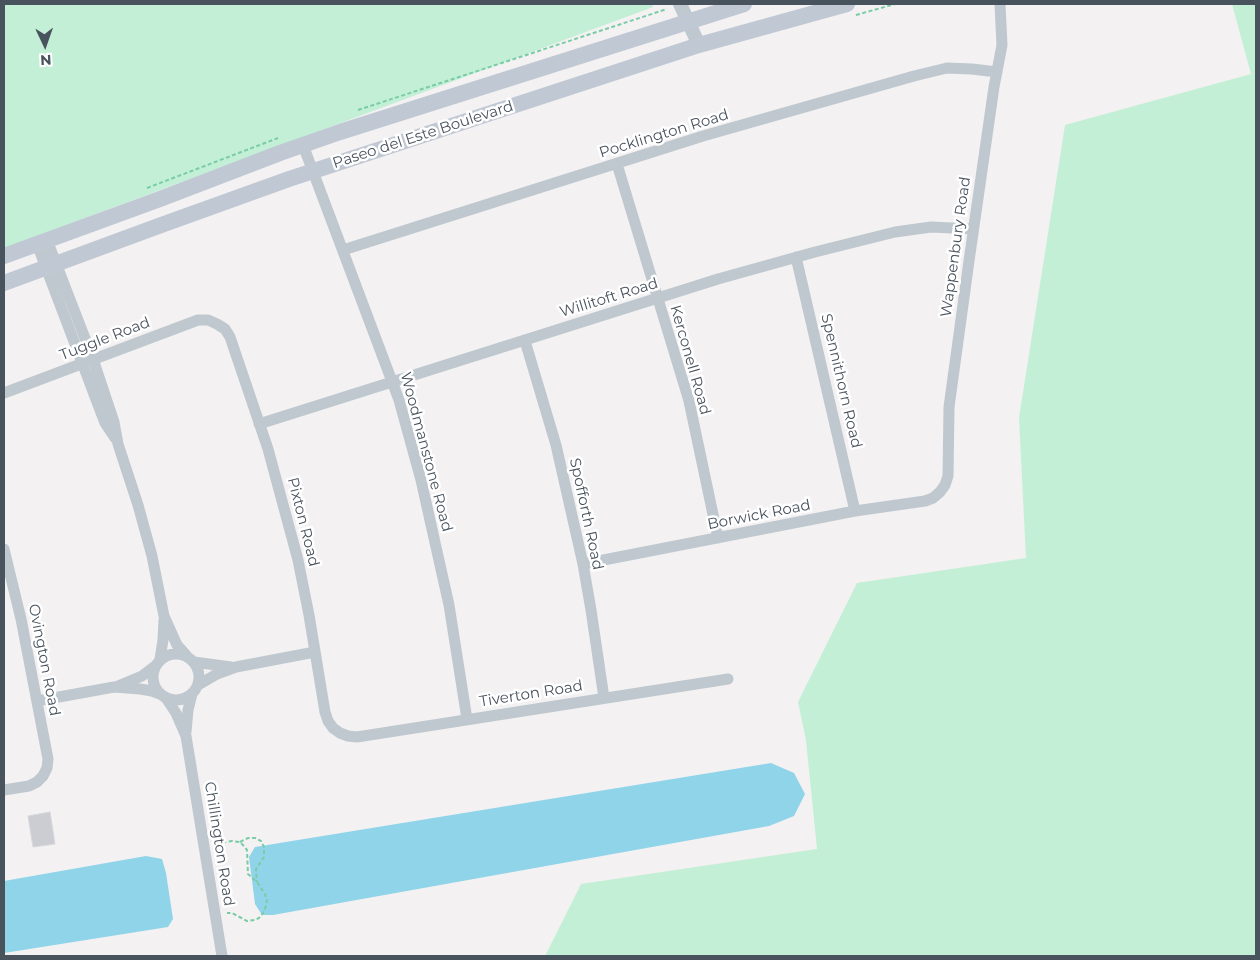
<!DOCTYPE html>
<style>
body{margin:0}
#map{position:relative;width:1260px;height:960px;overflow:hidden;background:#f3f1f1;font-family:Montserrat,sans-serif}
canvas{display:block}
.frame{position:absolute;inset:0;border:5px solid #49535e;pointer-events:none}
.north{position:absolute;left:20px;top:20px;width:50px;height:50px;-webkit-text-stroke:4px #fff;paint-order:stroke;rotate:177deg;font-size:14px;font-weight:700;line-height:20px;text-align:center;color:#49535e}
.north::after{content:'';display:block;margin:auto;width:18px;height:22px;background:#49535e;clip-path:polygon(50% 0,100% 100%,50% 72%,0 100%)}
</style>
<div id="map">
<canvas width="1260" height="960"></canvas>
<div class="frame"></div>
<div class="north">N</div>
</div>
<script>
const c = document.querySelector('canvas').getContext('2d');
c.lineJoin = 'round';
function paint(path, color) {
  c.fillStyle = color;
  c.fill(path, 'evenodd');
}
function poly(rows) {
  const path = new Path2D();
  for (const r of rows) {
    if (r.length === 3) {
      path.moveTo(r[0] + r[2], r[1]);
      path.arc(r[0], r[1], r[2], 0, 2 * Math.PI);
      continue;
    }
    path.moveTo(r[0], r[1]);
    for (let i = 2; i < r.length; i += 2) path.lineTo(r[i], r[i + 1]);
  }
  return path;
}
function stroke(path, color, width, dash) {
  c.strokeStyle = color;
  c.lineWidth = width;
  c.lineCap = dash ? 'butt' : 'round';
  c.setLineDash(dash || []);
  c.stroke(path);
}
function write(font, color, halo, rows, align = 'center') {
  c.font = font + ' Montserrat,sans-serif';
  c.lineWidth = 5;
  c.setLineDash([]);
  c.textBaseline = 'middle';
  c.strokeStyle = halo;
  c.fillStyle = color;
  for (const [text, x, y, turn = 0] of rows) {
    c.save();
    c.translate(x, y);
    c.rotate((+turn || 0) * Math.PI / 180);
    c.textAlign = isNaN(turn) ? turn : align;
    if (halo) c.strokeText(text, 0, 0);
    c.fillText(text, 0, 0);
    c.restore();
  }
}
paint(poly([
 [4,4,652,4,653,7,4,248],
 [1232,4,1256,4,1256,956,545,956,581,884,817,849,806,740,798,702,857,583,1026,558,1019,418,1065,125,1251,74]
]), '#c2efd5');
paint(poly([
 [771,763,794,773,805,794,794,816,769,826,273,915,262,915,255,904,249,857,255,847],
 [146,856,162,859,166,873,173,919,168,927,4,953,4,881]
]), '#90d4ea');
const building = poly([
 [50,812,55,844,33,847,28,816,50,812]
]);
paint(building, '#cbcdd3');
stroke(building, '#d5d7dc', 1);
stroke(poly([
 [856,15,895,4],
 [358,110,667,9],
 [147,188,278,138],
 [240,842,248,838,255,838,261,841,264,847,264,857,256,869,257,882],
 [216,844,232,841,240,842,242,844,247,850,248,874,257,882,265,894,267,900,266,906,263,913,259,918,255,920,247,921,232,913,227,913]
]), '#7acca7', 2, [4, 2.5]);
stroke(poly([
 [303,145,399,400,421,480,449,605,467,719],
 [617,164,689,401,718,538],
 [47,240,93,359,114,422,118,444,138,505,152,556,164,616,177,645,186,655],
 [37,244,105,423,115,438],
 [343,250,703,136,914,76,947,68,972,69,997,72],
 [796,257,855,511],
 [525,341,556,445,583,564,591,610,604,698],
 [4,393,198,320,208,320,217,324,225,329,230,337,268,449,298,560,309,615,325,712,328,721,333,728,340,733,348,736,357,737,728,679],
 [259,424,718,279,815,252,895,232,931,227,973,229],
 [4,549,21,619,48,759,47,768,43,776,37,782,29,786,4,790],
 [583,564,855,511,925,501,933,498,940,492,945,485,948,476,949,407,969,261,994,87,1002,45,1000,4],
 [176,677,23],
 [160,659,163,640,164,620],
 [194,662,231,667],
 [198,685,217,674,236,667,315,652],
 [118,686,142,676,155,666],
 [166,698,176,713,186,736,222,956],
 [37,701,114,687,140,689,152,691,160,694],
 [186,732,188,710,192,694]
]), '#bfc8cf', 11);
stroke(poly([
 [680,4,699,45]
]), '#bfc8cf', 14);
stroke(poly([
 [4,256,160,199,280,153,340,132,744,4],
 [4,283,164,224,289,179,699,45,847,4]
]), '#c0c8d4', 16);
write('15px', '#49535e', '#fff', [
 ["Pocklington Road",664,134,-17],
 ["Paseo del Este Boulevard",423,135,-18],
 ["Wappenbury Road",956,247,-82],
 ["Willitoft Road",609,298,-17],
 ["Tuggle Road",105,339,-21],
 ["Kerconell Road",690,360,74],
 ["Spennithorn Road",841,381,77],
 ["Woodmanstone Road",426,452,75],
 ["Spofforth Road",586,514,78],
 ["Borwick Road",759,515,-11],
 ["Pixton Road",303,522,76],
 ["Ovington Road",44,660,79],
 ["Tiverton Road",531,694,-9],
 ["Chillington Road",219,844,81]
]);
</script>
